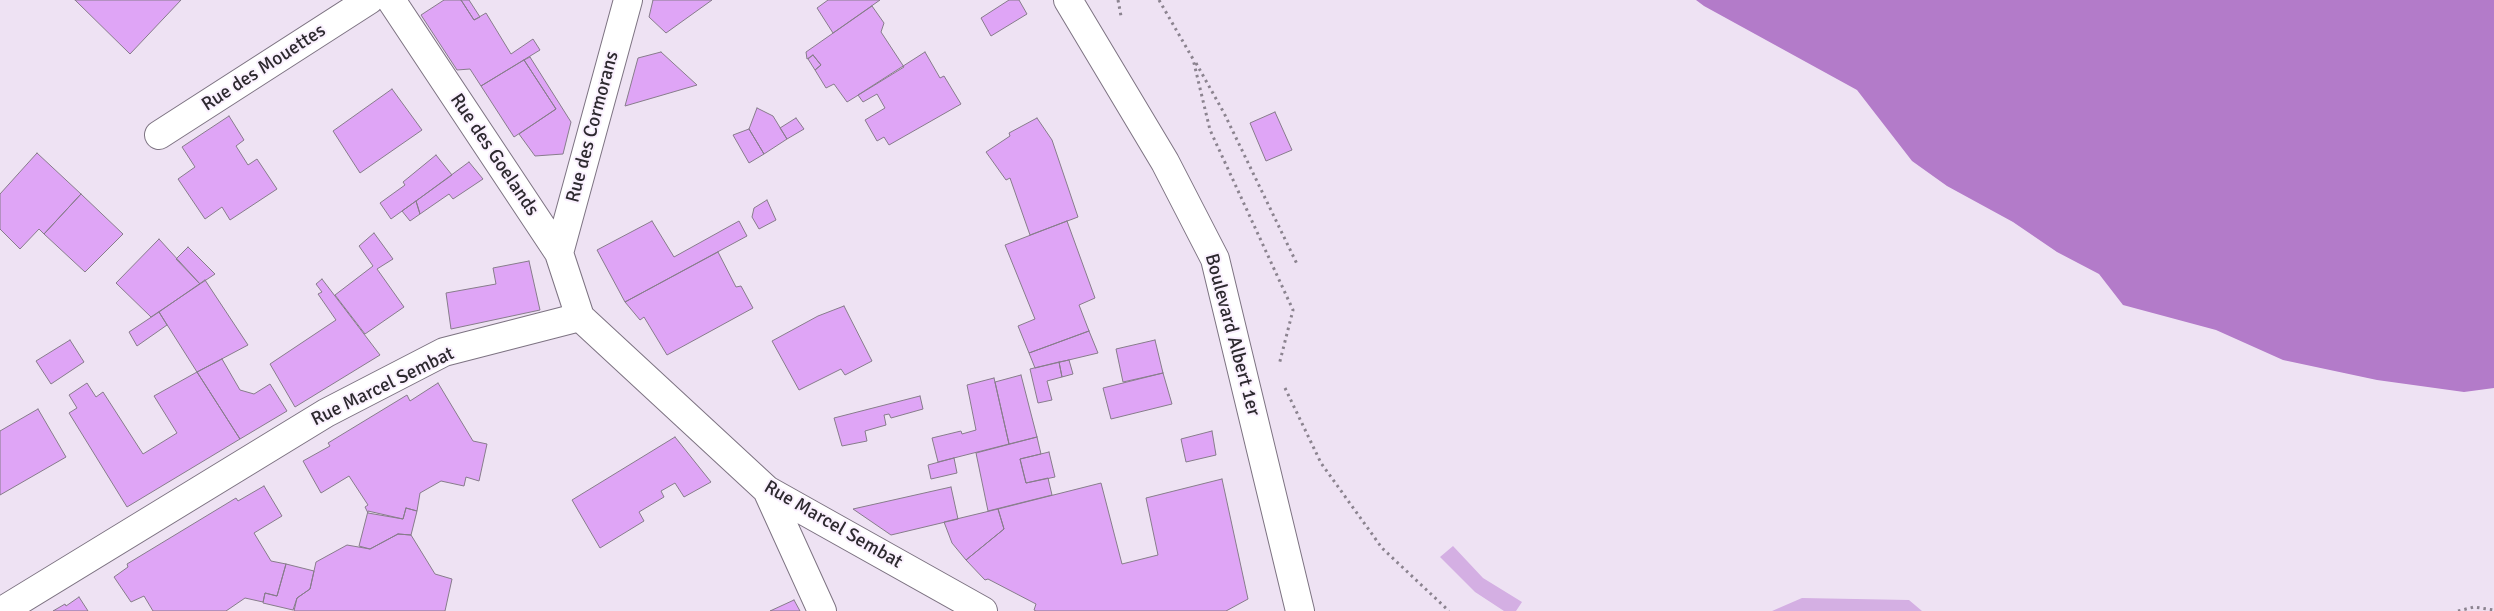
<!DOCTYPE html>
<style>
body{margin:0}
canvas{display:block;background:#eee2f3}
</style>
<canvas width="2494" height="611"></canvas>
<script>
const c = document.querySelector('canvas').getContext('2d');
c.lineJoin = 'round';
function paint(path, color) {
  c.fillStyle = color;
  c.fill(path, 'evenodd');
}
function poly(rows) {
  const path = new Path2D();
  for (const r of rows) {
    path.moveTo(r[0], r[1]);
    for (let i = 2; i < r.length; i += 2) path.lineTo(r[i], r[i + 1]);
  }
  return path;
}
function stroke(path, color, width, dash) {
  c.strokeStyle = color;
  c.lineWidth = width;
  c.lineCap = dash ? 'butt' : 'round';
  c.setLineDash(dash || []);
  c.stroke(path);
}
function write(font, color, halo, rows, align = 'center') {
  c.font = font + ' Signika,sans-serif';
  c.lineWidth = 4;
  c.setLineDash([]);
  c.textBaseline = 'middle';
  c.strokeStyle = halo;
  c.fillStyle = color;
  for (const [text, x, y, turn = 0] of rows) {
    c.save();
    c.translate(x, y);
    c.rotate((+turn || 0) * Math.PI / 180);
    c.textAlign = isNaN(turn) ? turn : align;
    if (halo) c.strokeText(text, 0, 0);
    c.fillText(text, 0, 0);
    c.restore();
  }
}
paint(poly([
 [1453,546,1483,578,1522,602,1516,611,1504,611,1475,592,1440,557],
 [1802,598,1909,600,1922,611,1772,611]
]), '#d4afe3');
paint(poly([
 [1696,0,2494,0,2494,388,2464,392,2377,380,2283,360,2216,330,2123,305,2099,274,2057,252,2013,222,1947,186,1912,161,1857,90,1704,6]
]), '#b37bc9');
const building = poly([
 [75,0,181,0,130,54,75,0],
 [444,0,461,0,474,20,486,13,511,54,533,39,540,50,481,86,470,69,457,70,421,15,444,0],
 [461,0,469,0,480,17,474,20,461,0],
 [653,0,712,0,666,33,649,17,653,0],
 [828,0,880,0,833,33,817,8,828,0],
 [1009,0,1019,0,1027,14,991,36,981,18,1009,0],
 [872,6,884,23,881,32,904,67,847,102,834,84,826,88,815,70,821,65,813,55,807,59,806,52,872,6],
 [661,52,697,85,625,106,638,58,661,52],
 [925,52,940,78,944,76,961,104,889,145,884,137,877,141,865,120,885,108,877,94,863,102,858,95,925,52],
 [813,55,821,65,815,70,808,59,813,55],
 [530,57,571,122,563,154,535,156,519,134,556,109,524,60,530,57],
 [524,60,556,109,514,137,481,86,524,60],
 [392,89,422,130,360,173,333,131,392,89],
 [757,108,773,116,787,139,764,154,749,129,757,108],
 [1275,112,1292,150,1266,161,1250,123,1275,112],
 [229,116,244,140,236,146,248,165,257,159,277,189,230,220,222,207,205,219,178,179,195,167,182,147,229,116],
 [796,118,804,129,787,139,780,128,796,118],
 [1037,118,1052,140,1078,217,1030,235,1010,178,1006,180,986,152,1010,136,1009,133,1037,118],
 [749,129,764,154,749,163,733,135,749,129],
 [37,153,81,194,44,234,39,229,20,249,0,229,0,194,37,153],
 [436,155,452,175,391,219,380,203,405,185,403,182,436,155],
 [469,162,483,179,453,199,449,194,420,214,416,201,469,162],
 [81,194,123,234,85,272,44,234,81,194],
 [767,200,776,220,759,229,752,217,754,208,767,200],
 [416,201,420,214,410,221,402,211,416,201],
 [652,221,674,257,739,221,747,236,625,302,597,250,652,221],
 [1067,221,1095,298,1079,305,1089,331,1029,353,1018,326,1035,319,1005,245,1067,221],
 [374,233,393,259,377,269,404,307,365,334,335,295,373,266,359,246,374,233],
 [159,239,200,284,151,317,116,283,159,239],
 [188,247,215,274,200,284,176,259,188,247],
 [718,252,736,287,741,286,753,308,667,355,644,317,640,320,625,302,718,252],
 [529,261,540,310,451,329,446,293,496,284,493,268,529,261],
 [322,279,380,355,295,407,270,364,336,320,318,294,322,292,316,284,322,279],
 [205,280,248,345,197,372,159,312,205,280],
 [844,306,872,361,845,375,841,369,799,390,772,341,818,316,844,306],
 [159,312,167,325,137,346,129,332,159,312],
 [1089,331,1098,353,1035,368,1029,353,1089,331],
 [70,340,84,362,51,384,36,361,70,340],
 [1155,340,1163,373,1123,382,1116,349,1155,340],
 [222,359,240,390,254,394,270,384,287,411,240,439,197,372,222,359],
 [1069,360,1073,374,1062,377,1059,362,1069,360],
 [1059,362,1062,377,1047,381,1052,400,1038,403,1030,369,1059,362],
 [197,372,240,439,127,507,69,413,77,408,69,395,87,383,96,397,103,392,143,454,177,433,154,396,197,372],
 [1163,373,1172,404,1111,419,1103,388,1163,373],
 [1021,375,1037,437,1009,444,995,382,1021,375],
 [994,378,1009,444,938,462,932,438,961,431,962,434,976,430,967,385,994,378],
 [438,383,473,441,487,444,479,481,466,477,464,486,441,481,420,493,417,511,406,508,403,519,368,513,365,507,368,505,349,476,321,493,303,461,330,446,328,443,407,395,410,401,438,383],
 [920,396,923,409,891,418,889,414,884,415,886,425,865,431,867,441,842,446,834,418,920,396],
 [38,409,66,457,0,495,0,431,38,409],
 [1212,431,1216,455,1186,462,1181,439,1212,431],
 [675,437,711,482,684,497,675,483,661,491,664,497,639,512,644,521,600,548,572,500,675,437],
 [1037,437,1041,454,1020,459,1026,483,1048,478,1052,495,988,511,976,453,1037,437],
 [1049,452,1055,477,1026,483,1020,459,1049,452],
 [954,458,957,473,931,479,928,465,954,458],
 [1222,479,1248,599,1226,611,1036,611,1034,610,1036,604,988,579,985,580,966,560,1004,529,998,509,1101,483,1122,564,1158,555,1146,498,1222,479],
 [264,486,282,516,254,533,271,561,286,564,277,596,265,593,263,602,245,598,226,611,153,611,144,596,131,602,114,577,128,567,127,564,236,498,238,501,264,486],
 [951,487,958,519,891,535,853,509,951,487],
 [406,508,417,511,411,535,398,534,370,549,359,546,368,511,403,519,406,508],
 [998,509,1004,529,966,560,952,543,944,522,998,509],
 [398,534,411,535,435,574,452,579,445,611,294,611,297,598,310,589,316,562,347,545,370,549,398,534],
 [286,564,314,571,310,589,297,598,293,610,263,603,265,593,277,596,286,564],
 [79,597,88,611,53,611,65,604,66,606,79,597],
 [794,600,800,611,770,611,794,600]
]);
paint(building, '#dfa5f6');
stroke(building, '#877c8b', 1);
const minor = poly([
 [391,0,559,253,580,317,767,490,983,611],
 [1068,0,1165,162,1215,259,1300,611],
 [159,135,369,0],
 [559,253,628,0],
 [767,490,822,611],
 [2,611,326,413,444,352,580,317]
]);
stroke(minor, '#7d7382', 30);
stroke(poly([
 [1118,0,1121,16],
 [1159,0,1193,59,1210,130,1293,310,1279,365],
 [1196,63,1224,113,1297,264],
 [1285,388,1321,463,1382,548,1449,611],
 [2458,611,2474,607,2494,610]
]), '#8b838f', 3, [2.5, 4]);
stroke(minor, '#fff', 28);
write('19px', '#2d292f', '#faf1fe', [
 ["Rue des Mouettes",264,68,-33],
 ["Rue des Cormorans",593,127,-75],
 ["Rue des Goelands",494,155,56],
 ["Boulevard Albert 1er",1232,335,75],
 ["Rue Marcel Sembat",383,387,-26],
 ["Rue Marcel Sembat",833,525,30]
]);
</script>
